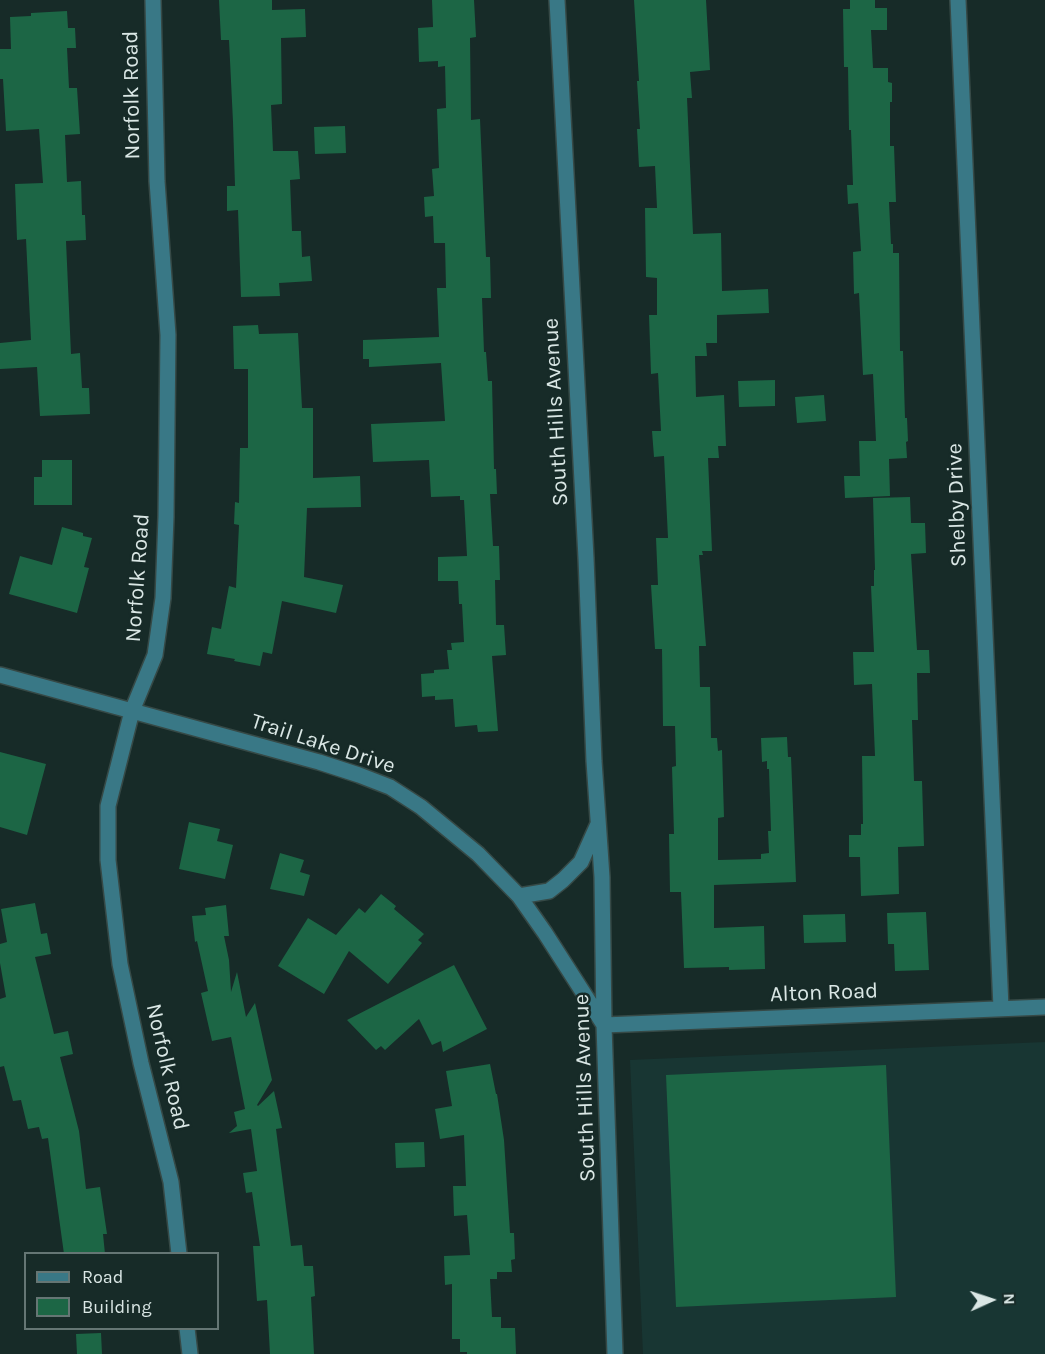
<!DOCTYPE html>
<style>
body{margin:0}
#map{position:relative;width:1045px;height:1354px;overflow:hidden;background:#172b28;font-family:Karla,sans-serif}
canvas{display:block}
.legend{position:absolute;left:24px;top:1252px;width:195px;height:78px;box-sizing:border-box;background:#172b28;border:2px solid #657674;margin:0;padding:8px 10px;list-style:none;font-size:18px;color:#dae7e5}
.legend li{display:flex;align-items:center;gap:12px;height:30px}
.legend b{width:30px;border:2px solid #657674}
.north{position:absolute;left:961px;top:1270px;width:60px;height:60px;-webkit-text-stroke:4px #172b28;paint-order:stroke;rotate:87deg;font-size:16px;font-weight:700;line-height:24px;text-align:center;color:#dae7e5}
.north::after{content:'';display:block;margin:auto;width:21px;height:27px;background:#dae7e5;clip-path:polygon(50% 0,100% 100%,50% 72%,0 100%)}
</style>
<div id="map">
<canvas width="1045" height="1354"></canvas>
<ul class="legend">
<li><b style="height:8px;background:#397886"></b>Road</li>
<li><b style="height:16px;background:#1c6645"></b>Building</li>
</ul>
<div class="north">N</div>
</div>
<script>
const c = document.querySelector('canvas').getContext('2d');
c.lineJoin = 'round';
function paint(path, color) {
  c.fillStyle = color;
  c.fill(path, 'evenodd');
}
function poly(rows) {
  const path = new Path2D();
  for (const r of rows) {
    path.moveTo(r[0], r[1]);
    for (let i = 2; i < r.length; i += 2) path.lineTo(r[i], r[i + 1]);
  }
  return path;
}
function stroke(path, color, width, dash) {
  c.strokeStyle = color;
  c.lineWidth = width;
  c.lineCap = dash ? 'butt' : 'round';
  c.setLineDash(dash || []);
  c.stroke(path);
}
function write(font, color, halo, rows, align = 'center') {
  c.font = font + ' Karla,sans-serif';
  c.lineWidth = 5;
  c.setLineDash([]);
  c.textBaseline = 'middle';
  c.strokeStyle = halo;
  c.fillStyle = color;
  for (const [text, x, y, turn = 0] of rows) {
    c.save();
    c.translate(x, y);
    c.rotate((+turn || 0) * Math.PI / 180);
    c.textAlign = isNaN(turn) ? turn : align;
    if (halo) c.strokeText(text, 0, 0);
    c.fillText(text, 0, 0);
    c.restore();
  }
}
paint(poly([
 [1045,1042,1045,1354,643,1354,630,1060]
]), '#183633');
paint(poly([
 [219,0,272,0,272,10,305,9,306,37,281,38,282,104,271,105,273,151,298,151,300,179,290,180,292,231,301,231,302,257,310,256,312,281,279,283,280,296,241,297,238,210,227,211,227,186,235,186,233,122,229,40,221,40],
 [432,0,474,0,476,37,470,38,471,120,480,119,486,257,490,257,491,298,482,298,484,352,486,352,488,381,492,381,494,469,496,469,497,494,490,494,493,546,499,546,500,580,495,580,496,625,504,625,506,655,492,656,498,731,478,732,477,725,455,727,453,699,435,700,435,696,422,697,421,674,434,673,434,670,449,669,447,650,452,650,451,643,464,642,462,604,459,604,458,581,438,581,438,557,467,556,464,500,460,500,460,496,431,497,429,460,373,462,371,424,445,421,441,363,369,367,369,359,363,359,363,340,439,337,437,288,446,288,445,243,434,243,433,216,425,217,424,197,434,196,432,169,439,168,437,109,446,108,445,66,438,67,438,61,419,62,418,28,433,27],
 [634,0,706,0,710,70,690,72,692,98,687,98,693,234,721,233,722,291,768,289,769,313,717,315,717,343,706,343,707,356,695,356,696,397,724,395,726,446,718,446,719,458,708,458,712,551,702,551,703,555,699,555,706,646,699,646,700,687,710,687,711,738,717,738,718,751,722,750,724,817,718,818,718,860,761,859,761,854,769,853,768,831,771,831,769,769,767,769,767,761,762,762,761,738,787,737,788,757,791,757,796,882,714,885,714,928,764,926,765,969,729,970,729,967,684,968,681,892,670,892,669,834,674,834,672,767,676,766,675,726,663,726,662,649,655,649,651,585,658,585,656,538,668,538,664,456,654,457,652,431,661,431,658,373,651,374,649,315,657,315,657,278,646,277,645,208,657,208,655,166,639,167,637,129,640,129,637,81,639,81],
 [850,0,875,0,875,8,887,8,887,30,871,30,873,68,888,68,888,82,892,83,892,102,890,102,890,146,894,146,896,202,889,202,891,244,893,244,893,253,899,253,900,351,903,351,905,418,907,418,908,441,906,442,907,458,889,459,890,496,845,498,844,476,860,476,859,441,876,441,873,374,863,375,859,293,854,294,853,252,861,251,858,203,848,204,847,185,853,185,851,130,849,130,848,67,844,67,843,9,850,9],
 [67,11,68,28,75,28,76,48,67,48,69,88,77,88,80,134,65,135,67,182,81,181,82,215,85,215,86,240,66,241,71,354,80,353,82,388,89,388,90,414,40,416,37,367,0,369,0,343,31,340,26,239,17,240,15,184,43,183,39,129,6,131,3,79,0,79,0,49,11,49,10,17,31,16,31,13],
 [345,126,346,153,315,154,314,127],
 [258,325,259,334,298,333,302,408,313,408,313,478,360,476,361,507,307,508,304,577,343,585,336,613,282,601,272,654,263,652,260,666,234,661,235,659,207,654,212,627,221,629,229,586,236,588,239,525,234,524,235,502,239,503,240,448,248,448,248,369,234,369,233,326],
 [775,380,775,406,739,407,738,381],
 [824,395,826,421,797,423,795,397],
 [42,460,72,460,72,505,34,505,34,477,42,477],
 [910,497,911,523,925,523,926,553,911,554,917,650,929,650,930,673,917,673,918,720,912,720,914,781,922,781,924,846,898,847,899,894,861,896,860,857,849,857,849,835,861,835,861,824,863,824,862,756,875,756,872,684,854,685,853,652,874,652,871,586,874,586,874,570,875,570,873,498],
 [62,527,83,533,83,536,92,538,84,567,89,568,77,613,9,594,20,556,52,565],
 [0,752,46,764,27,835,0,827],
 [189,822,220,829,217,841,233,845,225,879,179,869],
 [280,853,304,860,300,872,310,875,304,896,270,889],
 [381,894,396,906,394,909,424,934,418,940,422,943,388,984,349,951,324,994,278,966,308,918,336,935,359,908,365,913],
 [35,903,41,934,47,933,51,954,35,957,54,1034,68,1031,73,1054,60,1057,79,1131,86,1189,100,1187,107,1234,103,1234,105,1254,64,1254,48,1138,42,1139,39,1127,28,1129,21,1100,13,1101,4,1066,0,1067,0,999,6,997,0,963,0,944,7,942,1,909],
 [226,905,229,936,224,936,229,960,231,992,237,972,246,1017,255,1003,272,1080,257,1105,258,1106,274,1091,282,1128,276,1129,291,1246,302,1245,304,1266,313,1266,315,1296,311,1297,314,1354,270,1354,267,1300,257,1301,253,1246,260,1246,252,1192,246,1193,243,1173,257,1171,251,1129,229,1133,237,1126,234,1112,245,1109,231,1037,212,1041,201,993,208,991,197,941,195,942,192,916,206,915,205,908],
 [926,912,929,970,895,971,894,944,888,944,887,913],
 [845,914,846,942,804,943,803,915],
 [454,965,487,1029,443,1052,441,1041,432,1045,419,1019,385,1050,381,1046,376,1050,347,1020],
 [490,1064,496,1094,497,1094,504,1140,510,1233,514,1233,515,1259,511,1260,512,1272,497,1272,497,1279,490,1279,492,1317,501,1317,501,1328,515,1328,516,1354,467,1354,467,1352,460,1352,460,1339,452,1339,452,1284,445,1285,444,1256,470,1255,467,1215,454,1216,453,1186,466,1186,464,1135,440,1139,435,1109,452,1106,446,1071],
 [886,1065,896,1297,676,1307,666,1075],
 [424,1142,425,1167,396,1168,395,1143],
 [101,1333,102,1354,77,1354,76,1334]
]), '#1c6645');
const minor = poly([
 [153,0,157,181,168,335,166,517,163,598,155,655,132,711,108,806,108,860,120,964,141,1063,171,1182,179,1254],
 [557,0,586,558,594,761,602,877,604,1025,615,1354],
 [958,0,1001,1008],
 [0,675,319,762,359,775,390,787,421,807,478,854,519,896,545,933,604,1025],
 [519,896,549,891,563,880,581,862,598,824],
 [604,1025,1045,1007],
 [187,1328,190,1354]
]);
stroke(minor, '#364946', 18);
stroke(minor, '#397886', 15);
write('22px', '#dae7e5', '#172b28', [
 ["Norfolk Road",132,95,-91],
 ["South Hills Avenue",556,412,-93],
 ["Shelby Drive",957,505,-92],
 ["Norfolk Road",138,578,-86],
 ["Trail Lake Drive",323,744,18],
 ["Alton Road",824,993,-2],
 ["Norfolk Road",167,1067,77],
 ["South Hills Avenue",585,1088,-92]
]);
</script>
